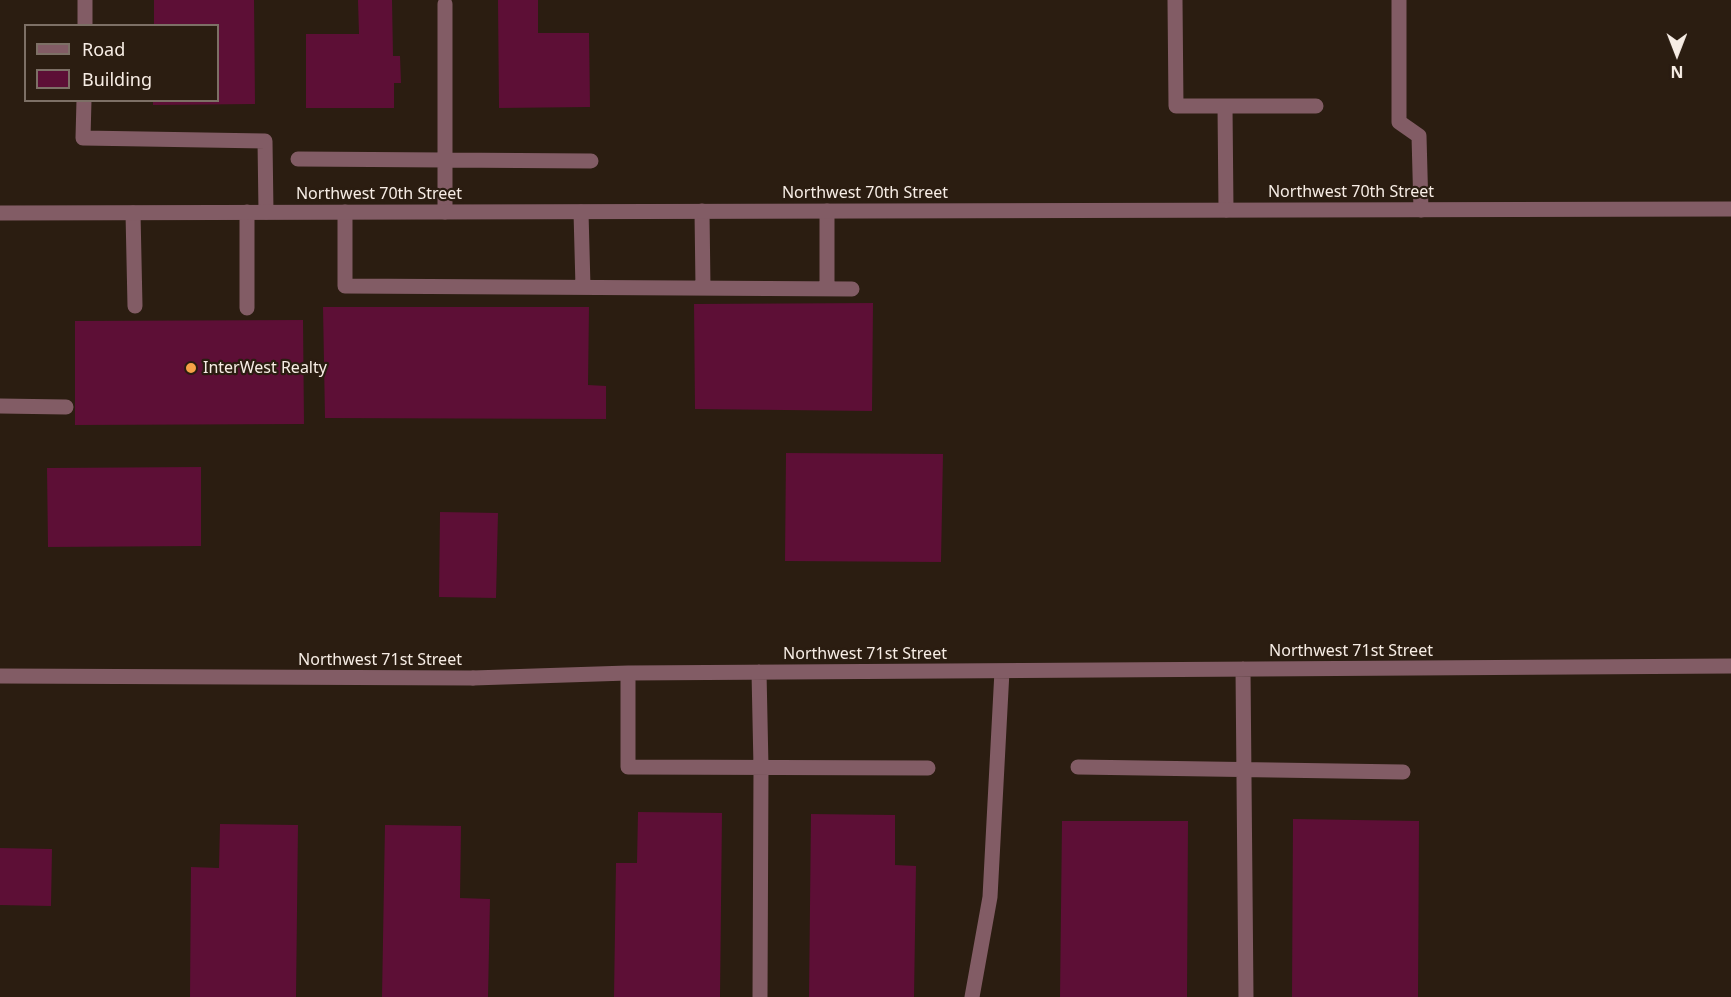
<!DOCTYPE html>
<style>
body{margin:0}
#map{position:relative;width:1731px;height:997px;overflow:hidden;background:#2b1d11;font-family:"Noto Sans",sans-serif}
canvas{display:block}
.legend{position:absolute;left:24px;top:24px;width:195px;height:78px;box-sizing:border-box;background:#2b1d11;border:2px solid #7d7066;margin:0;padding:8px 10px;list-style:none;font-size:18px;color:#f7ede5}
.legend li{display:flex;align-items:center;gap:12px;height:30px}
.legend b{width:30px;border:2px solid #7d7066}
.north{position:absolute;left:1647px;top:24px;width:60px;height:60px;-webkit-text-stroke:4px #2b1d11;paint-order:stroke;rotate:180deg;font-size:16px;font-weight:700;line-height:24px;text-align:center;color:#f7ede5}
.north::after{content:'';display:block;margin:auto;width:21px;height:27px;background:#f7ede5;clip-path:polygon(50% 0,100% 100%,50% 72%,0 100%)}
</style>
<div id="map">
<canvas width="1731" height="997"></canvas>
<ul class="legend">
<li><b style="height:8px;background:#825c65"></b>Road</li>
<li><b style="height:16px;background:#5d0f36"></b>Building</li>
</ul>
<div class="north">N</div>
</div>
<script>
const c = document.querySelector('canvas').getContext('2d');
c.lineJoin = 'round';
function paint(path, color) {
  c.fillStyle = color;
  c.fill(path, 'evenodd');
}
function poly(rows) {
  const path = new Path2D();
  for (const r of rows) {
    path.moveTo(r[0], r[1]);
    for (let i = 2; i < r.length; i += 2) path.lineTo(r[i], r[i + 1]);
  }
  return path;
}
function stroke(path, color, width, dash) {
  c.strokeStyle = color;
  c.lineWidth = width;
  c.lineCap = dash ? 'butt' : 'round';
  c.setLineDash(dash || []);
  c.stroke(path);
}
function write(font, color, halo, rows, align = 'center') {
  c.font = font + ' "Noto Sans",sans-serif';
  c.lineWidth = 4.5;
  c.setLineDash([]);
  c.textBaseline = 'middle';
  c.strokeStyle = halo;
  c.fillStyle = color;
  for (const [text, x, y, turn = 0] of rows) {
    c.save();
    c.translate(x, y);
    c.rotate((+turn || 0) * Math.PI / 180);
    c.textAlign = isNaN(turn) ? turn : align;
    if (halo) c.strokeText(text, 0, 0);
    c.fillText(text, 0, 0);
    c.restore();
  }
}
paint(poly([
 [154,0,254,0,255,104,153,105,153,100,218,100,218,26,154,26],
 [358,0,392,0,393,56,400,56,401,83,394,83,394,108,306,108,306,34,359,34],
 [498,0,538,0,538,33,589,33,590,107,499,108],
 [873,303,872,411,695,409,694,304],
 [323,307,589,307,588,385,606,386,606,419,325,418],
 [303,320,304,424,75,425,75,321],
 [786,453,943,454,941,562,785,561],
 [201,467,201,546,48,547,47,468],
 [440,512,498,513,496,598,439,597],
 [638,812,722,813,720,997,614,997,616,863,637,863],
 [811,814,895,815,895,865,916,866,914,997,809,997],
 [1293,819,1419,821,1418,997,1292,997],
 [1062,821,1188,821,1187,997,1060,997],
 [220,824,298,825,296,997,190,997,191,867,219,868],
 [385,825,461,826,460,898,490,899,488,997,382,997],
 [0,848,52,849,51,906,0,905]
]), '#5d0f36');
stroke(poly([
 [1175,0,1176,106,1316,106],
 [1399,0,1399,122,1419,136,1421,210],
 [445,4,445,212],
 [85,26,85,0],
 [84,100,83,138,265,141,266,212],
 [1225,106,1226,210],
 [298,159,591,161],
 [702,211,703,288],
 [827,211,827,288],
 [247,212,247,308],
 [345,212,345,286,852,289],
 [581,212,583,287],
 [133,213,135,306],
 [0,406,66,407],
 [1243,669,1246,997],
 [759,672,761,767,760,997],
 [628,673,628,767,928,768],
 [473,678,628,673,1731,666],
 [1078,767,1403,772],
 [972,997,990,897,1002,671]
]), '#825c65', 15);
stroke(poly([
 [0,213,1731,209],
 [0,676,473,678]
]), '#825c65', 15);
for (const [x, y, r, color] of [
 [191,368,6,"#f6a247"]
]) {
  const dot = new Path2D();
  dot.arc(x, y, r, 0, 2 * Math.PI);
  c.fillStyle = color;
  c.fill(dot);
  stroke(dot, '#2b1d11', 2);
}
write('16px', '#f7ede5', '#2b1d11', [
 ["Northwest 70th Street",1351,192],
 ["Northwest 70th Street",865,193],
 ["Northwest 70th Street",379,194],
 ["Northwest 71st Street",1351,651],
 ["Northwest 71st Street",865,654],
 ["Northwest 71st Street",380,660]
]);
write('16px', '#f7ede5', '#2b1d11', [
 ["InterWest Realty",203,368]
], 'left');
</script>
